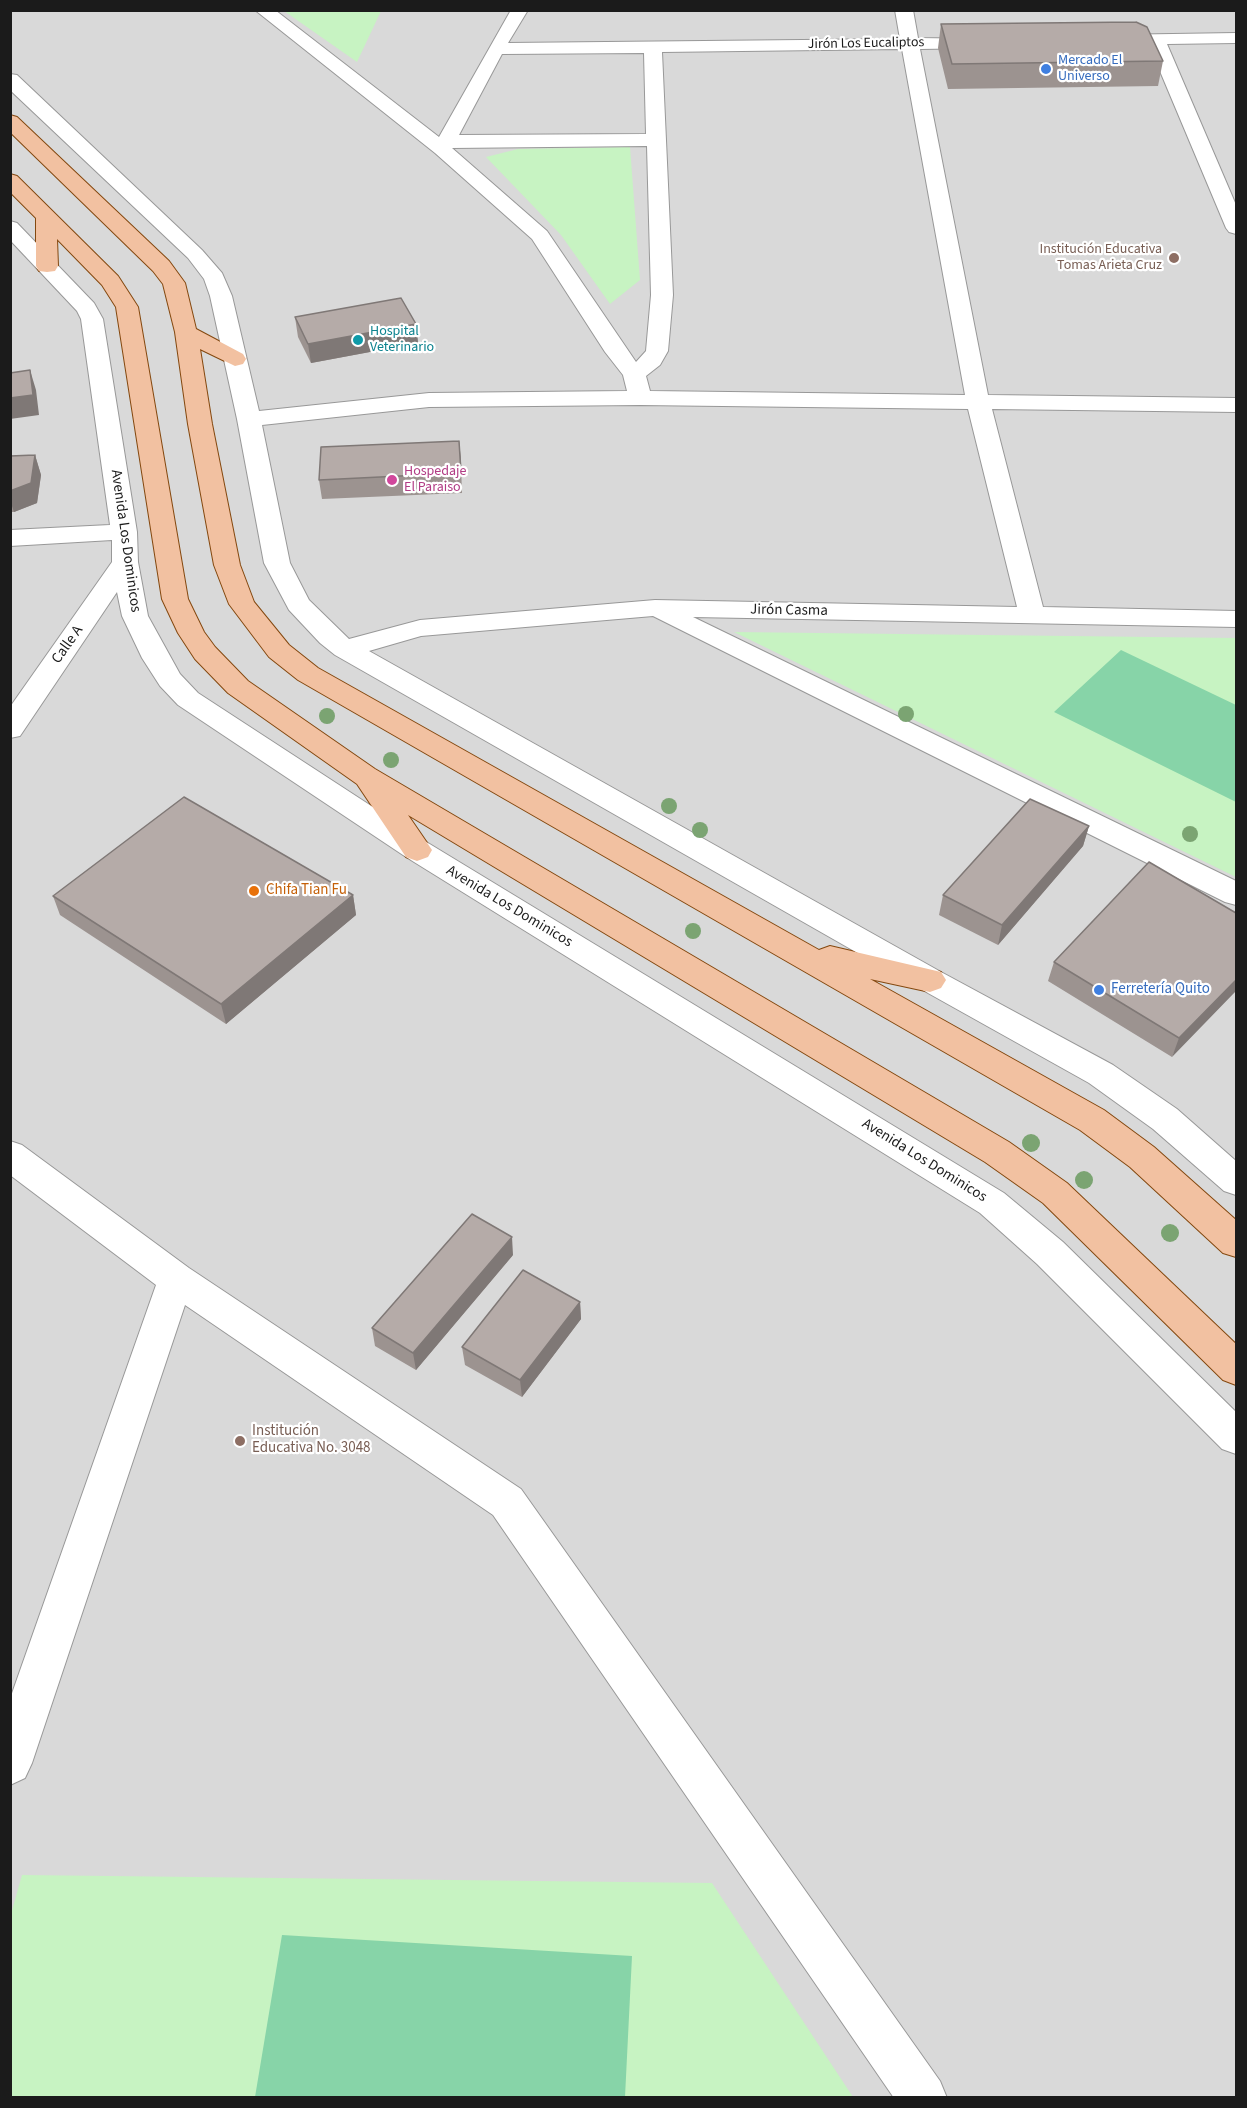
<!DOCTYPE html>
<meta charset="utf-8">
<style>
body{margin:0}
#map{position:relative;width:1247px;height:2108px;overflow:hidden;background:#ece7e2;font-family:"Source Sans 3",sans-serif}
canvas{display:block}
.frame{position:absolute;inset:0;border:12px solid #1b1b1b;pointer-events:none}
</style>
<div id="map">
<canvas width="1247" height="2108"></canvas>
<div class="frame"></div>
</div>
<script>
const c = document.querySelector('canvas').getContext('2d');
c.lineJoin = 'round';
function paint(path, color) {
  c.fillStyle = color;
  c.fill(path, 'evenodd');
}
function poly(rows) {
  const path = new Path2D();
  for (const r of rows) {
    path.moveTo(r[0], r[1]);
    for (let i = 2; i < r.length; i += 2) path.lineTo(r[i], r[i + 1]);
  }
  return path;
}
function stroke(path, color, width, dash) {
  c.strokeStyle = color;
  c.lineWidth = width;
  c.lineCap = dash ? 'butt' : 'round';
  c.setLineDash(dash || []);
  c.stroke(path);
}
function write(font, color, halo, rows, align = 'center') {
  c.font = font + ' "Source Sans 3",sans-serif';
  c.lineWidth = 4.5;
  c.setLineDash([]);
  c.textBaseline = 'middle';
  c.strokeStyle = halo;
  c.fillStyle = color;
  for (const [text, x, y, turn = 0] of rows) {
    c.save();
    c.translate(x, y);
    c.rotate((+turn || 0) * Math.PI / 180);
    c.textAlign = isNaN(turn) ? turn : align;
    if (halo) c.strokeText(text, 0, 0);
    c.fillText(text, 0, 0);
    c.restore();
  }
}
paint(poly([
 [11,11,1236,11,1236,2097,11,2097]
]), '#d9d9d9');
paint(poly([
 [284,11,381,11,357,62],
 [630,147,640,280,610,304,561,235,486,157,518,149],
 [734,632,1236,638,1236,877],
 [22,1875,712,1883,853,2097,11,2098,11,1914]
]), '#c7f3c2');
paint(poly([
 [1121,650,1236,705,1236,802,1054,712],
 [282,1935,632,1956,625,2097,255,2097]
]), '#87d4a8');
const minor = poly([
 [255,10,275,10,439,137,511,10,528,10,508,43,900,39,895,10,913,10,918,38,989,39,992,43,989,47,983,48,920,49,988,395,1236,398,1236,412,992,409,1043,607,1236,611,1236,627,693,617,1236,881,1236,905,1225,902,653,616,421,636,369,651,941,972,1113,1065,1177,1109,1236,1161,1236,1195,1224,1191,1153,1129,1089,1083,919,988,335,655,320,643,289,610,264,563,237,419,210,296,204,279,188,258,10,90,10,74,17,75,202,250,222,273,232,296,259,411,429,393,627,391,623,375,605,352,532,239,435,153,255,10],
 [902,49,965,395,650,391,646,376,660,365,668,351,673,295,662,52,902,49],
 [644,53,646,134,459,135,502,54,644,53],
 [647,146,651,295,646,351,636,362,547,231,452,148,647,146],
 [640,405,968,409,1017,607,655,600,420,620,349,639,309,600,290,563,262,425,429,407,640,405],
 [1236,33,1236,43,1167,44,1236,205,1236,234,1229,232,1226,228,1149,45,1109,45,1103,44,1100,40,1103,36,1109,35,1236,33],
 [10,221,17,223,94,303,103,319,137,532,138,562,148,616,180,674,198,693,428,843,1004,1193,1063,1242,1236,1412,1236,1454,1222,1449,1037,1264,980,1213,406,857,178,705,160,686,142,658,122,616,117,592,20,736,10,738,10,707,112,562,112,540,10,546,10,530,110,525,81,319,77,311,10,240,10,221],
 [10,1141,22,1145,189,1268,521,1489,940,2081,947,2098,894,2098,493,1515,185,1305,32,1763,25,1778,10,1785,10,1699,156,1285,10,1175,10,1141]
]);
const major = poly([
 [10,115,17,117,169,261,185,283,196,329,243,354,246,359,243,364,235,366,200,349,212,424,240,565,254,602,289,645,318,668,819,950,830,946,941,972,946,980,941,988,930,992,870,979,1104,1110,1154,1147,1236,1220,1236,1257,1223,1253,1130,1167,1080,1130,298,680,269,657,229,604,214,565,188,424,175,332,163,284,153,271,10,132,10,115],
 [10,174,17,176,118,276,138,307,188,599,204,632,215,647,248,681,375,769,1009,1142,1067,1183,1236,1344,1236,1385,1223,1380,1043,1203,985,1162,408,815,432,850,428,857,417,861,406,857,357,784,228,693,195,659,178,633,162,599,116,307,102,285,57,239,58,266,55,271,47,272,39,271,36,266,36,218,10,192,10,174]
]);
stroke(minor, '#989898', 2);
stroke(major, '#84480f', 2);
paint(minor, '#fff');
paint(major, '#f2c1a1');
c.fillStyle = '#7ba472';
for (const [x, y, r] of [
 [906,714,8],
 [327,716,8],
 [391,760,8],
 [669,806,8],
 [700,830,8],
 [1190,834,8],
 [693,931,8],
 [1031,1143,9],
 [1084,1180,9],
 [1170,1233,9]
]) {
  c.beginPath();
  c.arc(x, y, r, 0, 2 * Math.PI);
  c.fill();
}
paint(poly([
 [941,24,1163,61,1158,86,948,89,938,48],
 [295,317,416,324,418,343,311,363,298,337],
 [459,441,462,493,322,499,319,480],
 [35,455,41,475,37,503,14,512,10,512,10,456],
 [1089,826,1083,846,998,945,939,915,943,895],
 [353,895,356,915,226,1024,60,915,53,896],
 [1236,913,1172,1057,1048,981,1054,962],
 [513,1255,416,1370,375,1346,372,1328],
 [580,1302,581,1319,522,1397,465,1365,462,1347]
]), '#9c9390');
paint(poly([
 [416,324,418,343,311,363,308,344],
 [30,370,36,390,39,415,10,419,10,398],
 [459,441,461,460,462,493,461,473],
 [35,455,41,475,37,503,14,512,10,500,10,491],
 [1089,826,1083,846,998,945,1002,925],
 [353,895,356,915,226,1024,221,1004],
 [1236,980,1236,991,1172,1057,1179,1038],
 [512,1237,513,1255,416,1370,413,1353],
 [580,1302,581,1319,522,1397,520,1380]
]), '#7f7876');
const building = poly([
 [1136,22,1147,27,1163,61,952,64,941,24,1136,22],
 [401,298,416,324,308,344,295,317,401,298],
 [30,370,33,395,10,398,10,373,30,370],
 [459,441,461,473,319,480,321,447,459,441],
 [35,455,31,483,10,491,10,456,35,455],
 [184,797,353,895,221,1004,53,896,184,797],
 [1030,799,1089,826,1002,925,943,895,1030,799],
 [1149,862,1236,913,1236,980,1179,1038,1054,962,1149,862],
 [472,1214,512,1237,413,1353,372,1328,472,1214],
 [523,1270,580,1302,520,1380,462,1347,523,1270]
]);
paint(building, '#b5aba8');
stroke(building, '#7f7876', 1.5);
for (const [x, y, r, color] of [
 [1046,69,6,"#3f7fe0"],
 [1174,258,6,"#8d6e63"],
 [358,340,6,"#0f9aa8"],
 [392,480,6,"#d1479c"],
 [254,891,6,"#e8710a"],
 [1099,990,6,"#3f7fe0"],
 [240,1441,6,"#8d6e63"]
]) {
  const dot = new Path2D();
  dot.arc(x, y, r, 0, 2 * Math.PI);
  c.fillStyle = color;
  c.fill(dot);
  stroke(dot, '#fff', 2);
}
write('14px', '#1b1b1b', '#fff', [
 ["Jirón Los Eucaliptos",866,44,-1]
]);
write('14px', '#366cbe', '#fff', [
 ["Mercado El",1058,61],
 ["Universo",1058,77]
], 'left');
write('14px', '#785e54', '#fff', [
 ["Institución Educativa",1162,250],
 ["Tomas Arieta Cruz",1162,266]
], 'right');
write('14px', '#0d838f', '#fff', [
 ["Hospital",370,332],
 ["Veterinario",370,348]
], 'left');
write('14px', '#b23c85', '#fff', [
 ["Hospedaje",404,472],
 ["El Paraiso",404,488]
], 'left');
write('15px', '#1b1b1b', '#fff', [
 ["Avenida Los Dominicos",125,541,82],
 ["Jirón Casma",789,611,1],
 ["Calle A",68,645,-55],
 ["Avenida Los Dominicos",509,907,31],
 ["Avenida Los Dominicos",924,1161,32]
]);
write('15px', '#c56008', '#fff', [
 ["Chifa Tian Fu",266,891]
], 'left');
write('15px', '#366cbe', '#fff', [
 ["Ferretería Quito",1111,990]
], 'left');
write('15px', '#785e54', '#fff', [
 ["Institución",252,1432],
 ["Educativa No. 3048",252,1449]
], 'left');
</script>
